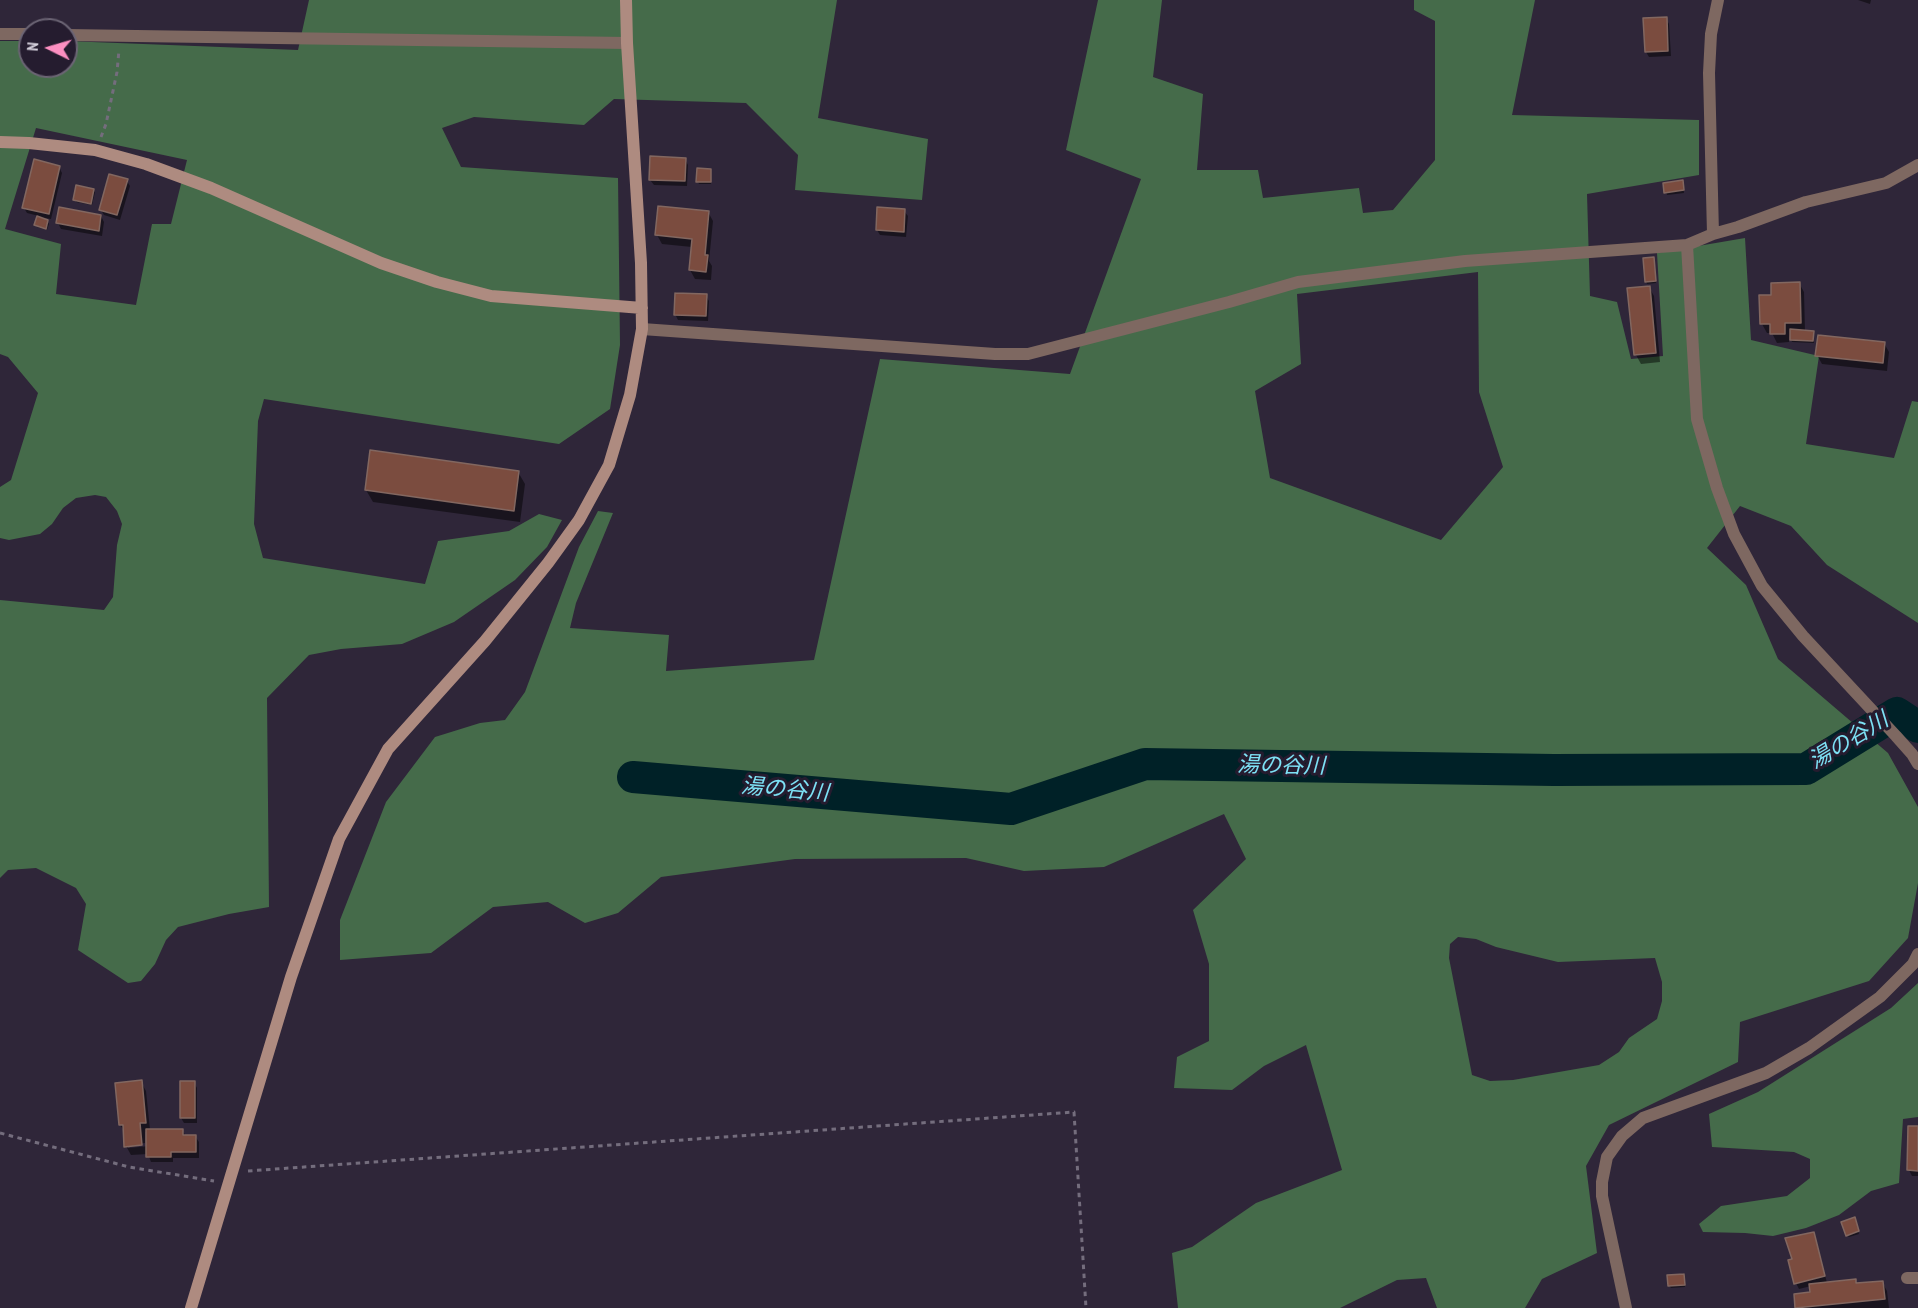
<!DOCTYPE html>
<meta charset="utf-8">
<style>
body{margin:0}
#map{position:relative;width:1918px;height:1308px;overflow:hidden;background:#2f2639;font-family:"PT Sans Narrow",sans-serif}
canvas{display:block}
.north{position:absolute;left:18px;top:18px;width:60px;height:60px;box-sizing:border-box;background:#251c2f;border:2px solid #6b6474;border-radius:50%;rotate:275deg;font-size:16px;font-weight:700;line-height:24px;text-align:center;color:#d5d0dc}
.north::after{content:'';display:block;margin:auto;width:21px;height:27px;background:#fc8fc1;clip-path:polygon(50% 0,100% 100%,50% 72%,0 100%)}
</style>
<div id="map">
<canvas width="1918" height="1308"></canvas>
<div class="north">N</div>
</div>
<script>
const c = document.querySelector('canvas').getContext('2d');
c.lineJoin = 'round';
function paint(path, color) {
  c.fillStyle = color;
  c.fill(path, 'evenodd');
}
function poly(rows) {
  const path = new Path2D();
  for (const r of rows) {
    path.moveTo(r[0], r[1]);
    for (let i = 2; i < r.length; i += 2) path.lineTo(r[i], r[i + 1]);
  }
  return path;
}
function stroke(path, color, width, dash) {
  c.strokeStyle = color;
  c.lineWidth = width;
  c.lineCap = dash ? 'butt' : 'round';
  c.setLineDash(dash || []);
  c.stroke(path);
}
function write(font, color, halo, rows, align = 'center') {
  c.font = font + ' "PT Sans Narrow","Noto Sans JP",sans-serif';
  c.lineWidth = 6;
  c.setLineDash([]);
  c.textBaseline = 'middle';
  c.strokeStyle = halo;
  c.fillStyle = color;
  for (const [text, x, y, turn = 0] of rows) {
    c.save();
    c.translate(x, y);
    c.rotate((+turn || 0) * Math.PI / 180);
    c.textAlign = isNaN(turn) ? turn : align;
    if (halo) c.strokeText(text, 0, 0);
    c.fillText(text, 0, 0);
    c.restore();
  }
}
paint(poly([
 [309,0,837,0,818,118,928,139,922,200,795,190,798,155,746,103,614,99,584,125,474,117,442,128,461,167,618,178,620,345,610,409,559,444,264,399,258,421,254,524,263,558,425,584,438,541,509,531,539,514,562,520,547,547,515,580,454,622,402,644,341,649,309,655,267,698,269,907,229,914,178,927,166,940,155,964,141,981,128,983,78,950,86,904,76,888,36,868,8,870,0,878,0,600,104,610,113,597,117,545,122,524,117,511,106,497,95,495,76,498,63,508,52,524,40,534,9,540,0,538,0,487,11,480,38,393,8,357,0,354,0,41,30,41,30,66,66,66,66,41,298,50],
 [36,128,187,160,171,224,152,224,136,305,56,294,61,244,5,229],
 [1098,0,1162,0,1153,77,1203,94,1197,170,1258,170,1263,198,1359,188,1363,213,1393,210,1435,160,1435,21,1414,10,1414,0,1535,0,1512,115,1699,120,1699,175,1587,194,1590,296,1617,302,1631,359,1663,356,1657,253,1745,238,1751,340,1819,356,1806,444,1894,458,1912,401,1918,402,1918,623,1827,565,1791,526,1740,506,1707,548,1746,585,1778,659,1888,753,1918,807,1918,883,1908,938,1869,981,1740,1022,1738,1062,1609,1125,1586,1166,1597,1253,1542,1279,1525,1308,1437,1308,1426,1278,1397,1280,1340,1308,1178,1308,1172,1253,1192,1247,1256,1203,1342,1170,1306,1045,1264,1066,1232,1090,1174,1088,1177,1057,1209,1041,1209,964,1193,910,1246,859,1224,814,1104,867,1024,871,966,858,795,859,661,877,618,913,585,923,548,902,493,907,431,953,340,960,340,920,386,802,435,737,480,723,505,720,525,692,579,547,598,511,613,513,576,603,570,628,669,635,666,671,814,660,880,359,1070,374,1141,179,1066,150],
 [1478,272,1479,392,1503,467,1441,540,1270,478,1255,391,1301,364,1297,294],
 [1458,937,1476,939,1496,947,1558,962,1655,958,1662,982,1662,1001,1657,1019,1629,1038,1619,1052,1599,1065,1513,1080,1490,1081,1472,1075,1449,958,1450,944],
 [1918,983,1918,1117,1903,1119,1899,1183,1871,1191,1839,1215,1806,1228,1773,1236,1745,1233,1703,1232,1699,1224,1721,1206,1787,1196,1810,1178,1810,1159,1794,1152,1712,1147,1709,1114,1758,1092,1891,1008]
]), '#456b4a');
paint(poly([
 [1858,0,1871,0,1870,4],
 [1666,18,1669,24,1671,56,1649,57,1646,52],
 [685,159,688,165,687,186,654,185,650,180],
 [59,167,62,173,51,219,45,218,49,224,47,230,37,227,36,225,39,216,27,213,24,208],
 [710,170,711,184,699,184,698,182],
 [127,181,130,186,120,220,104,215,101,210],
 [1664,184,1683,184,1684,193,1667,195],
 [93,190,95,192,92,205,76,202,75,199],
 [904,211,908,216,906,237,880,235,877,230],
 [708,212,713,221,709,261,712,266,711,280,695,279,690,270,692,247,662,244,657,235],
 [101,216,104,222,102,236,61,229,58,223],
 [1653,259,1656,283,1647,284,1646,281],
 [1799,283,1804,292,1805,332,1813,332,1814,343,1792,342,1789,335,1789,342,1777,343,1772,333,1767,333,1762,324],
 [1649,287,1654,296,1660,362,1641,364,1636,355,1629,289],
 [706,296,709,301,708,321,678,320,675,314],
 [1884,343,1889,352,1887,371,1822,364,1817,355],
 [518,472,525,484,520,522,373,502,366,490],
 [141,1082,146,1091,150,1130,182,1130,186,1136,195,1136,199,1142,199,1158,173,1158,173,1162,151,1162,148,1154,131,1155,126,1146,125,1132,120,1125],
 [148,1131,150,1146,128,1148,128,1145,145,1143,145,1132],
 [194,1082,197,1088,197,1123,184,1123,181,1118],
 [1918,1127,1918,1176,1912,1176,1909,1170],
 [1855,1221,1859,1234,1849,1237,1847,1235],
 [1813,1234,1816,1239,1827,1283,1855,1281,1857,1285,1882,1282,1887,1291,1889,1308,1797,1308,1811,1294,1811,1286,1799,1289,1796,1283,1794,1260],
 [1684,1278,1685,1287,1671,1288,1669,1285]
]), '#0007');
stroke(poly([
 [633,777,1011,809,1145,764,1554,770,1806,769,1897,713,1918,727]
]), '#002127', 32);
const building = poly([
 [1667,17,1668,51,1645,52,1643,18,1667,17],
 [650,156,686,158,685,181,649,180,650,156],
 [34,159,60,166,49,214,22,208,34,159],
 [697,168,711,169,711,182,696,182,697,168],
 [109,174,128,179,117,215,99,210,109,174],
 [1683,180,1684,190,1664,193,1663,183,1683,180],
 [76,185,94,189,91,204,73,200,76,185],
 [658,206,709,211,705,255,708,255,706,272,689,270,692,239,655,235,658,206],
 [59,207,101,215,99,231,56,223,59,207],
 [877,207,905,209,904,232,876,230,877,207],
 [37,216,48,220,46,229,34,225,37,216],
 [1654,257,1656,281,1645,282,1643,258,1654,257],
 [1800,282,1801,323,1785,323,1785,334,1770,334,1770,324,1760,324,1759,295,1771,295,1771,283,1800,282],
 [1650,286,1656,353,1634,355,1627,288,1650,286],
 [675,293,707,294,706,316,674,315,675,293],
 [1790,329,1814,331,1813,341,1790,340,1790,329],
 [1818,335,1885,342,1883,363,1815,356,1818,335],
 [370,450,519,471,514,511,365,490,370,450],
 [142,1080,146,1123,140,1123,142,1145,124,1147,123,1125,119,1125,115,1083,142,1080],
 [180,1081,195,1081,195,1118,180,1118,180,1081],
 [1908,1126,1918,1126,1918,1171,1907,1170,1908,1126],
 [146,1129,183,1129,183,1135,196,1135,196,1152,171,1152,171,1157,146,1157,146,1129],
 [1855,1217,1859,1231,1846,1236,1841,1222,1855,1217],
 [1814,1232,1825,1276,1794,1284,1788,1260,1792,1259,1785,1238,1814,1232],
 [1684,1274,1685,1285,1668,1286,1667,1275,1684,1274],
 [1856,1279,1856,1283,1883,1281,1885,1299,1795,1308,1794,1294,1810,1292,1809,1284,1856,1279]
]);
paint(building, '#7b4c3f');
stroke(building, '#826760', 1.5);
stroke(poly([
 [101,137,106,124,117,72,119,50],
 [0,1133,129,1167,214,1181],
 [248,1171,1074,1112,1086,1308]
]), '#746d7d', 3, [4.5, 4.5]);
stroke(poly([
 [0,34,30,34],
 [66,35,627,43],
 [1713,234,1709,73,1711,34,1718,0],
 [1687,245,1697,419,1717,488,1734,534,1762,586,1803,636,1896,736,1912,754,1918,764],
 [642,329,995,354,1028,354,1229,302,1298,282,1465,261,1687,245,1713,234,1738,227,1806,202,1886,183,1918,165],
 [1907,1278,1918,1278],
 [1626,1308,1602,1196,1602,1182,1607,1157,1622,1136,1643,1118,1766,1073,1809,1048,1880,997,1913,964,1918,954]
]), '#7e6861', 12);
stroke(poly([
 [0,142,29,143,95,150,146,164,211,188,381,263,437,282,491,296,642,308],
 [191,1308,291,977,339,839,388,749,485,641,548,563,579,520,609,465,630,395,642,329,641,263,627,43,626,0]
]), '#ae8b80', 12);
write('italic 22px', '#7de1f5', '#251c2f', [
 ["湯の谷川",1849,741,-31],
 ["湯の谷川",1281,766,1],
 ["湯の谷川",785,790,5]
]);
</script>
